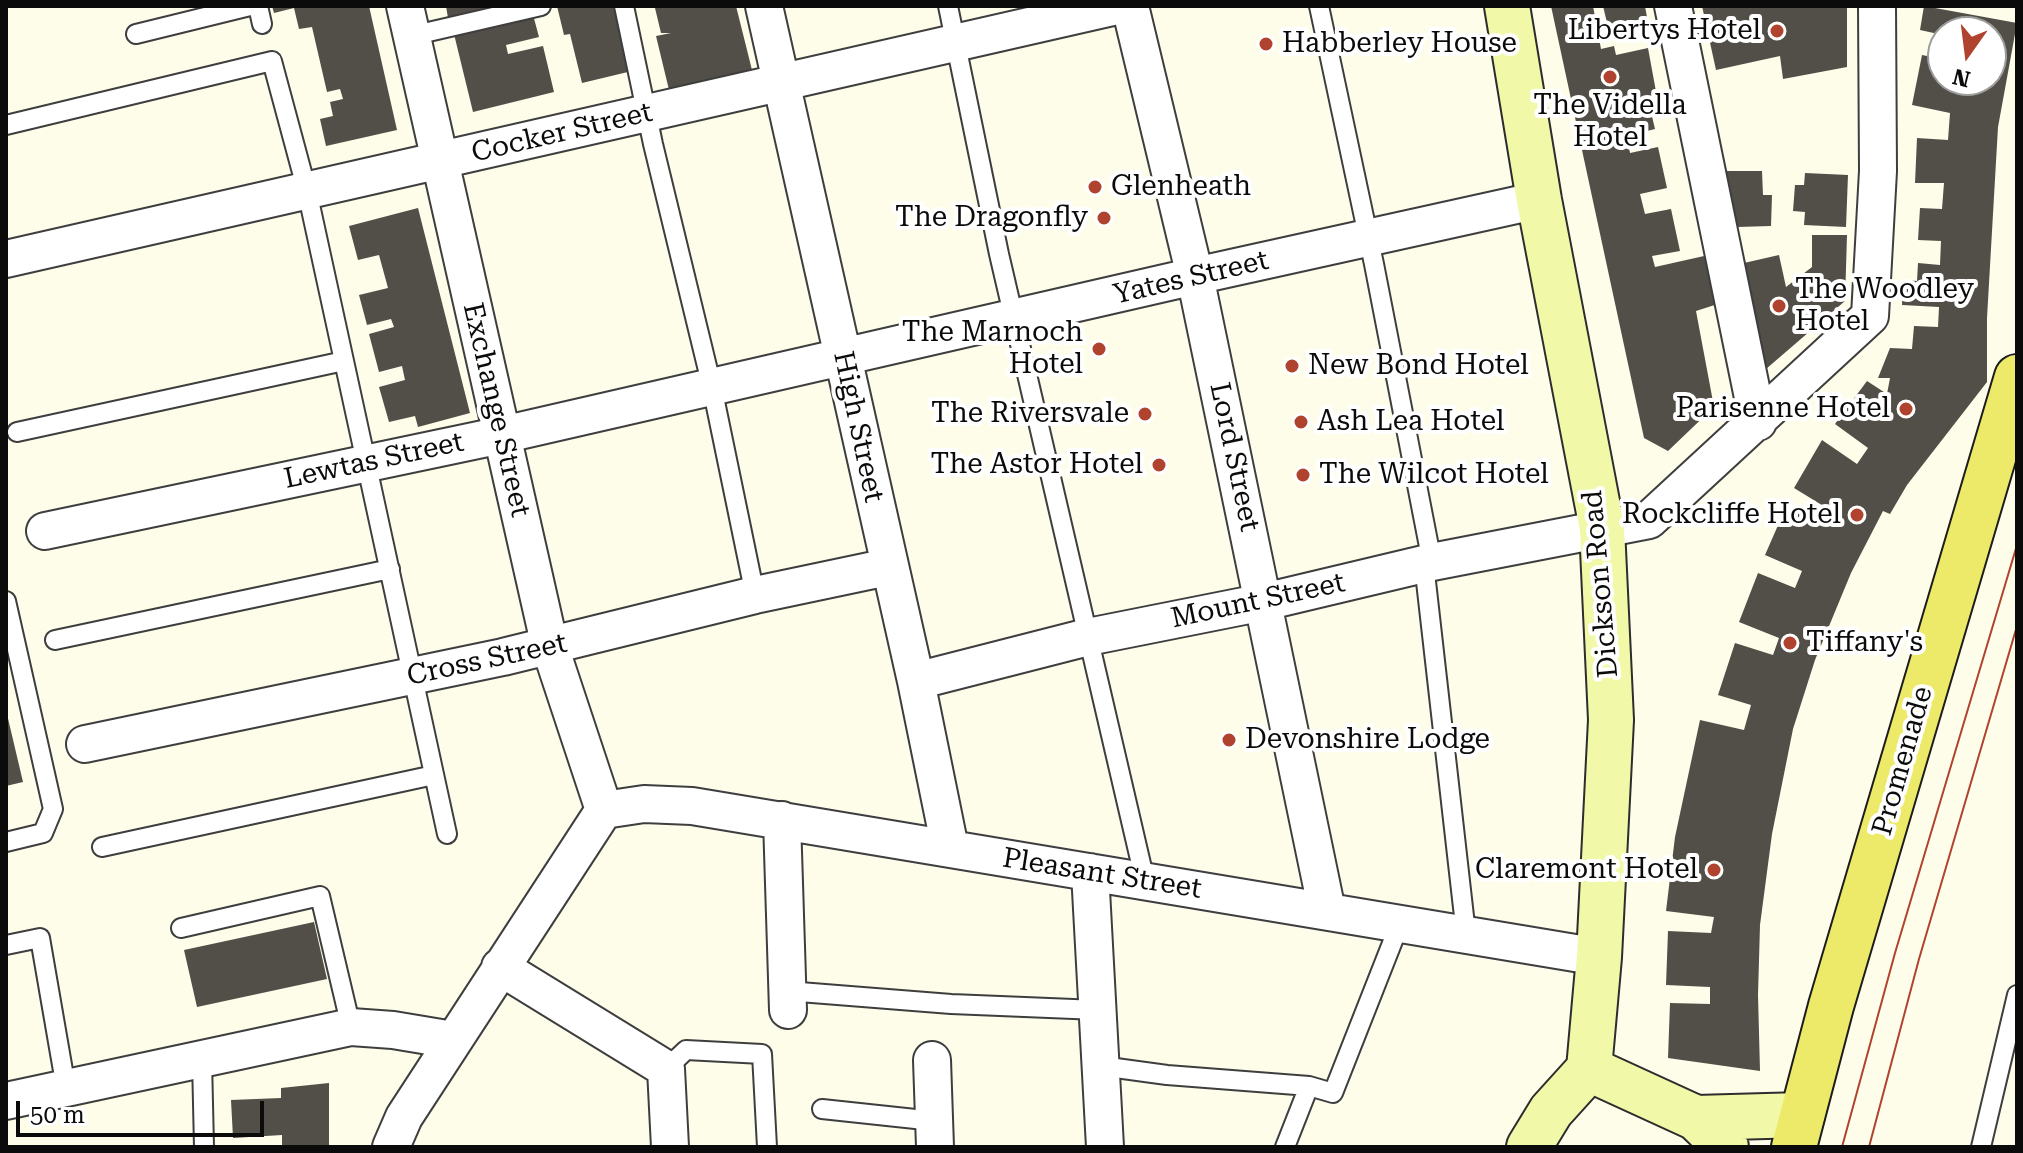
<!DOCTYPE html>
<style>
body{margin:0}
#map{position:relative;width:2023px;height:1153px;overflow:hidden;background:#fdfdea;font-family:"Roboto Serif",serif}
canvas{display:block}
.frame{position:absolute;inset:0;border:8px solid #0b0b0b;pointer-events:none}
.north{position:absolute;left:1927px;top:16px;width:80px;height:80px;box-sizing:border-box;background:#fff;border:2px solid #9d9d9d;border-radius:50%;rotate:194deg;font-size:22px;font-weight:700;line-height:32px;text-align:center;color:#0b0b0b}
.north::after{content:'';display:block;margin:auto;width:28px;height:36px;background:#af432e;clip-path:polygon(50% 0,100% 100%,50% 72%,0 100%)}
.scale{position:absolute;left:16px;top:1101px;width:248px;height:36px;box-sizing:border-box;border:4px solid #0b0b0b;border-top:0;padding-left:10px;font-size:24px;line-height:28px;white-space:nowrap;color:#0b0b0b;-webkit-text-stroke:6px #fff;paint-order:stroke}
</style>
<div id="map">
<canvas width="2023" height="1153"></canvas>
<div class="frame"></div>
<div class="north">N</div>
<div class="scale">50 m</div>
</div>
<script>
const c = document.querySelector('canvas').getContext('2d');
c.lineJoin = 'round';
function paint(path, color) {
  c.fillStyle = color;
  c.fill(path, 'evenodd');
}
function poly(rows) {
  const path = new Path2D();
  for (const r of rows) {
    path.moveTo(r[0], r[1]);
    for (let i = 2; i < r.length; i += 2) path.lineTo(r[i], r[i + 1]);
  }
  return path;
}
function stroke(path, color, width, dash) {
  c.strokeStyle = color;
  c.lineWidth = width;
  c.lineCap = dash ? 'butt' : 'round';
  c.setLineDash(dash || []);
  c.stroke(path);
}
function write(font, color, halo, rows, align = 'center') {
  c.font = font + ' "Roboto Serif",serif';
  c.lineWidth = 8;
  c.setLineDash([]);
  c.textBaseline = 'middle';
  c.strokeStyle = halo;
  c.fillStyle = color;
  for (const [text, x, y, turn = 0] of rows) {
    c.save();
    c.translate(x, y);
    c.rotate((+turn || 0) * Math.PI / 180);
    c.textAlign = isNaN(turn) ? turn : align;
    if (halo) c.strokeText(text, 0, 0);
    c.fillText(text, 0, 0);
    c.restore();
  }
}
paint(poly([
 [272,6,369,6,397,130,326,146,320,119,333,116,330,102,343,99,340,89,327,92,312,27,299,29,294,8,274,13],
 [446,6,526,6,449,24],
 [557,6,616,6,632,71,582,83,570,34,564,35],
 [666,6,736,6,753,74,670,94,656,36,671,33,661,33,655,8],
 [1551,6,1593,6,1601,49,1614,46,1616,55,1648,48,1657,97,1622,103,1623,113,1650,108,1655,129,1627,136,1630,153,1658,147,1667,188,1640,194,1645,214,1671,209,1680,251,1652,256,1655,267,1713,254,1724,302,1696,311,1714,407,1668,451,1644,438],
 [1603,6,1645,6,1648,23,1609,31],
 [1702,6,1847,6,1847,67,1783,79,1780,56,1716,70],
 [1924,6,2017,23,1998,127,1987,318,1987,382,1907,485,1890,514,1883,511,1851,573,1815,660,1793,729,1772,834,1760,925,1758,995,1760,1071,1668,1058,1670,1003,1710,1004,1710,987,1666,985,1668,931,1711,933,1714,917,1666,911,1675,837,1700,720,1744,730,1751,705,1718,695,1735,643,1773,655,1779,638,1739,622,1758,573,1795,588,1802,571,1765,555,1786,507,1823,525,1830,510,1794,488,1822,440,1857,464,1868,448,1835,424,1867,381,1887,394,1890,378,1878,378,1890,348,1912,349,1914,326,1938,327,1939,307,1902,305,1903,280,1917,281,1918,263,1940,265,1941,241,1918,240,1920,208,1942,209,1944,183,1915,183,1917,138,1948,140,1950,113,1912,105,1922,55,1943,59,1943,80,1991,80,1991,32,1943,32,1943,35,1920,30],
 [532,11,539,37,506,45,508,54,543,46,554,92,473,112,453,30],
 [1724,171,1762,171,1763,195,1772,195,1771,226,1737,227],
 [1805,173,1848,175,1846,227,1804,225,1805,212,1793,211,1795,185,1804,185],
 [418,208,470,413,418,427,415,416,389,422,379,387,405,380,402,366,379,372,369,334,394,327,391,319,367,325,359,295,388,288,379,255,358,260,349,226],
 [1812,235,1847,235,1845,301,1766,369,1744,263,1779,255,1786,287,1812,267],
 [6,710,23,782,6,786],
 [314,922,327,979,197,1007,184,950],
 [329,1083,329,1147,282,1147,282,1135,233,1138,231,1100,281,1098,281,1088]
]), '#524e48');
const lane = poly([
 [258,6,262,24],
 [624,6,653,144,712,387,755,595],
 [948,6,999,254,1145,881],
 [1319,6,1374,264,1432,562],
 [136,34,250,6],
 [411,36,541,6],
 [6,125,272,61,307,191,447,834],
 [17,432,344,361],
 [1424,564,1466,934],
 [6,601,53,809,43,833,6,842],
 [55,640,390,569],
 [102,847,434,775],
 [181,928,320,896,351,1027],
 [6,945,40,938,66,1088],
 [787,991,951,1004,1098,1010],
 [202,1060,204,1147],
 [1101,1066,1167,1075,1309,1086,1333,1093,1400,923],
 [666,1069,686,1050,762,1054,767,1147],
 [822,1109,934,1121],
 [1285,1147,1309,1086],
 [1981,1147,2017,995]
]);
const street = poly([
 [405,6,550,647,604,810],
 [764,6,916,681,950,848],
 [1130,6,1195,276,1327,911],
 [1673,6,1758,422],
 [6,259,1117,6],
 [45,531,502,435,1195,276,1539,200],
 [916,681,1088,637,1264,602,1432,562,1649,520,1870,316,1878,171,1877,6],
 [85,744,503,657,755,595,888,567],
 [604,810,644,804,692,806,1599,957],
 [782,820,788,1010],
 [1090,872,1105,1147],
 [500,967,666,1069,670,1147],
 [932,1060,935,1147],
 [6,1101,351,1027,393,1030,453,1040],
 [391,1147,404,1117,604,810]
]);
const secondary = poly([
 [1507,6,1539,200,1602,528,1611,720,1599,957,1589,1069,1551,1111,1529,1147],
 [1589,1069,1696,1118,1726,1147],
 [1696,1118,1802,1115]
]);
const primary = poly([
 [1794,1147,1831,1006,2017,377]
]);
stroke(lane, '#3e3e3e', 22);
stroke(street, '#3e3e3e', 40);
stroke(secondary, '#2d2d2d', 48);
stroke(primary, '#1c1c1c', 48);
stroke(lane, '#fff', 18);
stroke(street, '#fff', 36);
stroke(secondary, '#f1f9a9', 44);
stroke(primary, '#eeea69', 44);
stroke(poly([
 [1842,1147,1895,953,2017,545],
 [1869,1147,1919,959,2017,626]
]), '#af432e', 2);
for (const [x, y, r, color] of [
 [1777,31,8,"#af432e"],
 [1266,44,8,"#af432e"],
 [1610,77,8,"#af432e"],
 [1095,187,8,"#af432e"],
 [1104,218,8,"#af432e"],
 [1779,306,8,"#af432e"],
 [1099,349,8,"#af432e"],
 [1292,366,8,"#af432e"],
 [1906,409,8,"#af432e"],
 [1145,414,8,"#af432e"],
 [1301,422,8,"#af432e"],
 [1159,465,8,"#af432e"],
 [1303,475,8,"#af432e"],
 [1857,515,8,"#af432e"],
 [1790,643,8,"#af432e"],
 [1229,740,8,"#af432e"],
 [1714,870,8,"#af432e"]
]) {
  const dot = new Path2D();
  dot.arc(x, y, r, 0, 2 * Math.PI);
  c.fillStyle = color;
  c.fill(dot);
  stroke(dot, '#fff', 3);
}
write('28px', '#0b0b0b', '#fff', [
 ["Libertys Hotel",1761,31],
 ["Habberley House",1282,44,"left"],
 ["The Vidella",1610,106,"center"],
 ["Hotel",1610,138,"center"],
 ["Glenheath",1111,187,"left"],
 ["The Dragonfly",1088,218],
 ["The Woodley",1795,290,"left"],
 ["Hotel",1795,322,"left"],
 ["The Marnoch",1083,333],
 ["Hotel",1083,365],
 ["New Bond Hotel",1308,366,"left"],
 ["Parisenne Hotel",1890,409],
 ["The Riversvale",1129,414],
 ["Ash Lea Hotel",1317,422,"left"],
 ["The Astor Hotel",1143,465],
 ["The Wilcot Hotel",1319,475,"left"],
 ["Rockcliffe Hotel",1841,515],
 ["Tiffany's",1806,643,"left"],
 ["Devonshire Lodge",1245,740,"left"],
 ["Claremont Hotel",1698,870]
], 'right');
write('28px', '#0b0b0b', '#fff', [
 ["Cocker Street",562,133,-13],
 ["Yates Street",1191,278,-13],
 ["Exchange Street",496,410,77],
 ["High Street",858,427,78],
 ["Lord Street",1234,457,78],
 ["Lewtas Street",374,461,-12],
 ["Dickson Road",1601,584,-95],
 ["Mount Street",1258,601,-12],
 ["Cross Street",487,660,-12],
 ["Promenade",1903,761,-74],
 ["Pleasant Street",1102,874,9]
]);
</script>
